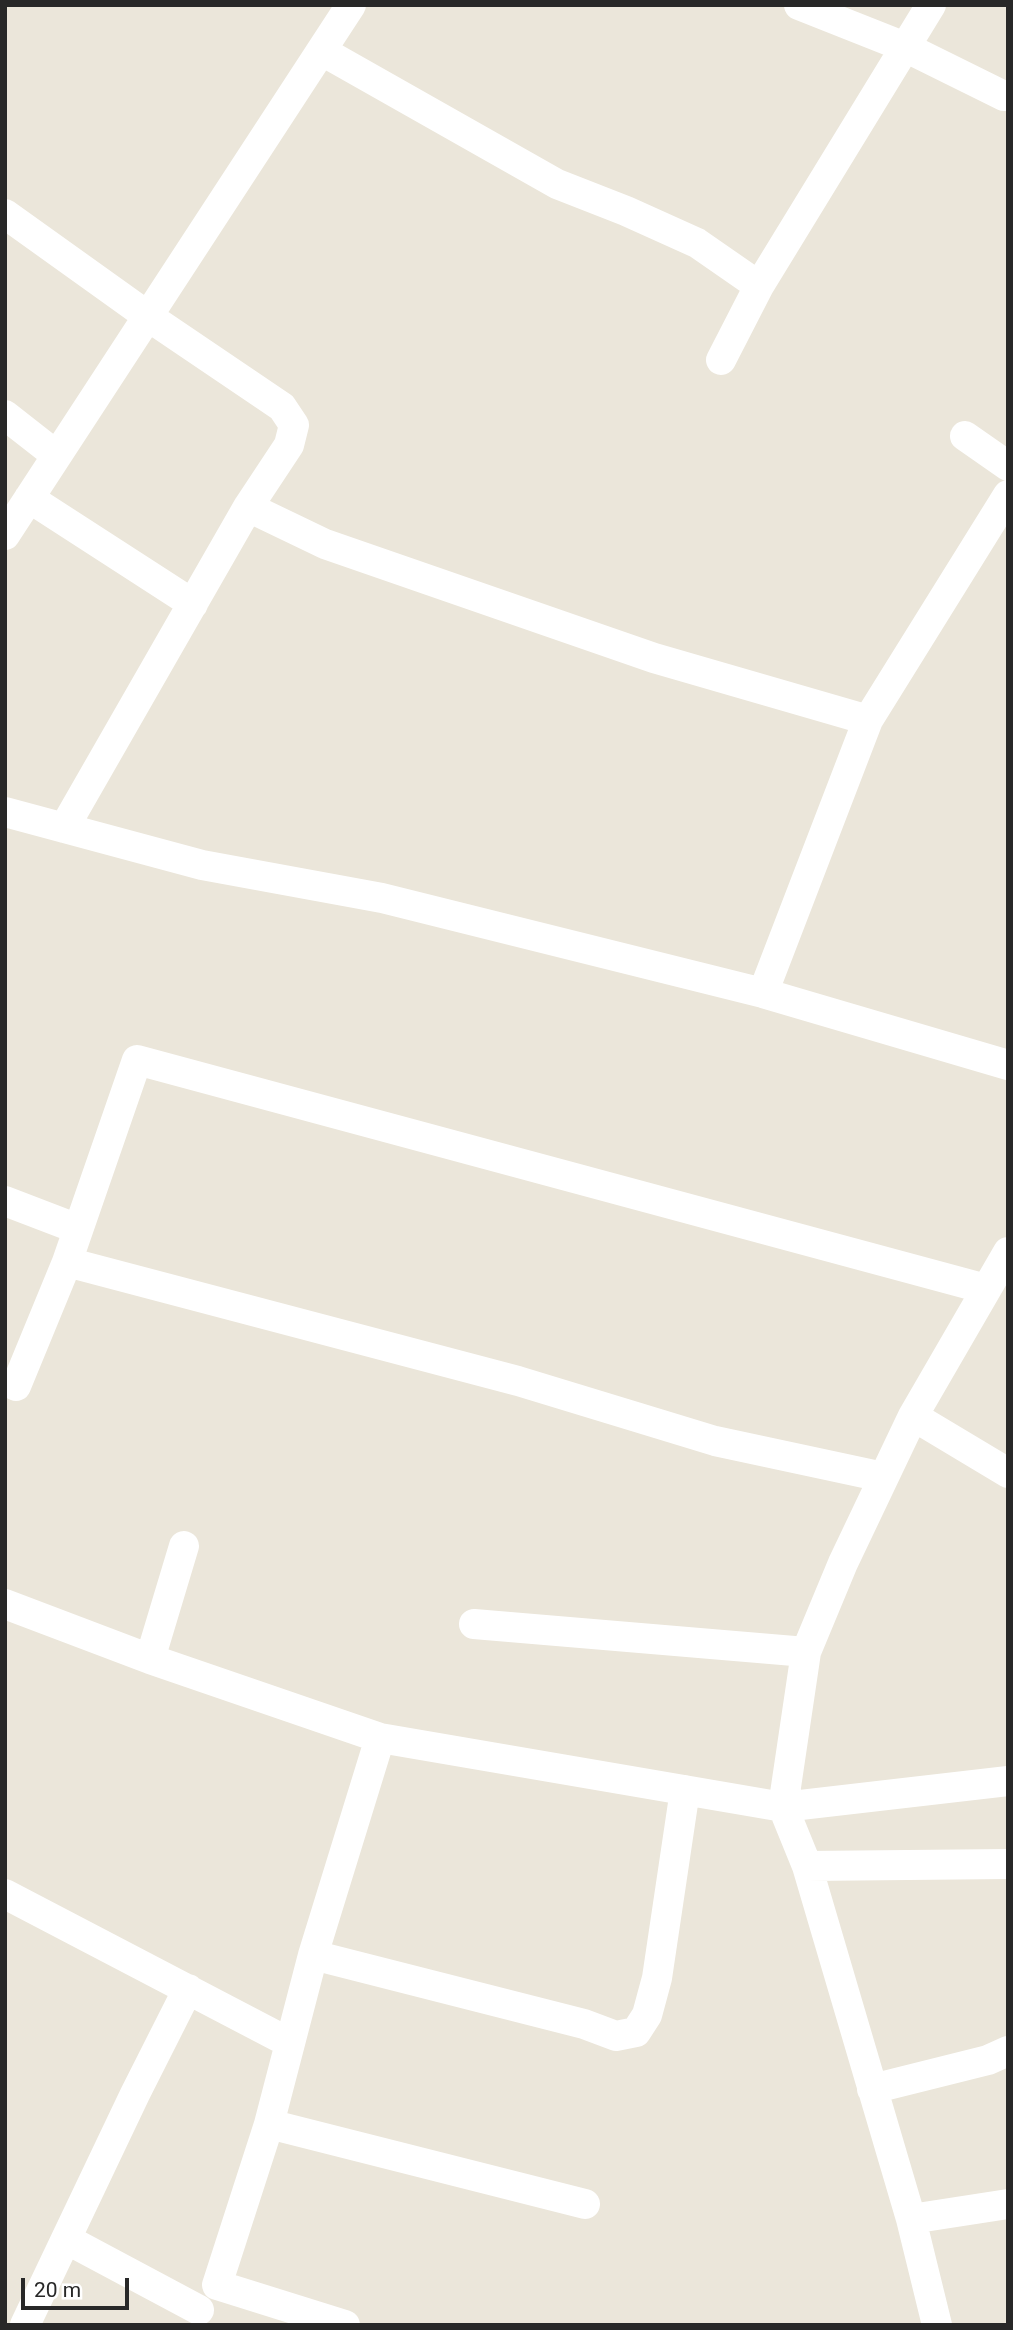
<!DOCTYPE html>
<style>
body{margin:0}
#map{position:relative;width:1013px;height:2330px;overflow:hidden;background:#ebe6da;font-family:Roboto,sans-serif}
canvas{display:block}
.frame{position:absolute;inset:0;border:7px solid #282828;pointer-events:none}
.scale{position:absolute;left:21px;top:2278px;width:108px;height:32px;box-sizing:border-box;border:4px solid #282828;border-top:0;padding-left:9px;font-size:21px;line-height:24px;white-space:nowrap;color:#282828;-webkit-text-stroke:5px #fff;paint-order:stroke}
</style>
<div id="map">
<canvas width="1013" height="2330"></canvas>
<div class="frame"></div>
<div class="scale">20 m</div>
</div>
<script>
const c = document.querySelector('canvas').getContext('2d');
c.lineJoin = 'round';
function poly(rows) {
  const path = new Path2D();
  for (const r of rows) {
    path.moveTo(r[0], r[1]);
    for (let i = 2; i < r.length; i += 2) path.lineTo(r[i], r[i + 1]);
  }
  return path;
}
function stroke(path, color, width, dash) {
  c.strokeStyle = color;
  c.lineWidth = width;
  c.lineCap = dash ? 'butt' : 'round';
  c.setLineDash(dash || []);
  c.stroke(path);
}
stroke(poly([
 [799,5,905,47,1004,96],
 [322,51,557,184,626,211,697,243,759,286,721,360],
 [5,214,149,317,282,407,294,425,289,445,248,507,64,828],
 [759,286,931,5],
 [5,415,56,455],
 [965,436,1008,466],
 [29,498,193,604],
 [248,507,325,544,654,658,868,720],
 [5,535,351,5],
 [5,812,202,865,382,898,763,993,1008,1065],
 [763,993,868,720,1008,495],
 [5,1201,78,1229],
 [67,1262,518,1381,715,1441,883,1477],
 [16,1386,67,1262,137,1060,986,1289],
 [913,1416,1008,1473],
 [5,1604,150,1659,380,1738,783,1807,1008,1781],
 [474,1624,806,1652],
 [150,1659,184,1546],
 [807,1866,1008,1864],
 [5,1894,290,2043],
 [313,1955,584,2024,616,2036,636,2032,647,2015,657,1978,685,1790],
 [872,2089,988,2060,1008,2051],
 [269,2124,585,2204],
 [911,2219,1008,2204],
 [66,2239,199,2310],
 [25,2325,135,2094,188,1989],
 [345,2325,217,2285,269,2124,313,1955,380,1738],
 [937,2325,911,2219,807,1866,783,1807,806,1652,843,1563,913,1416,1008,1252]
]), '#fff', 30);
</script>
